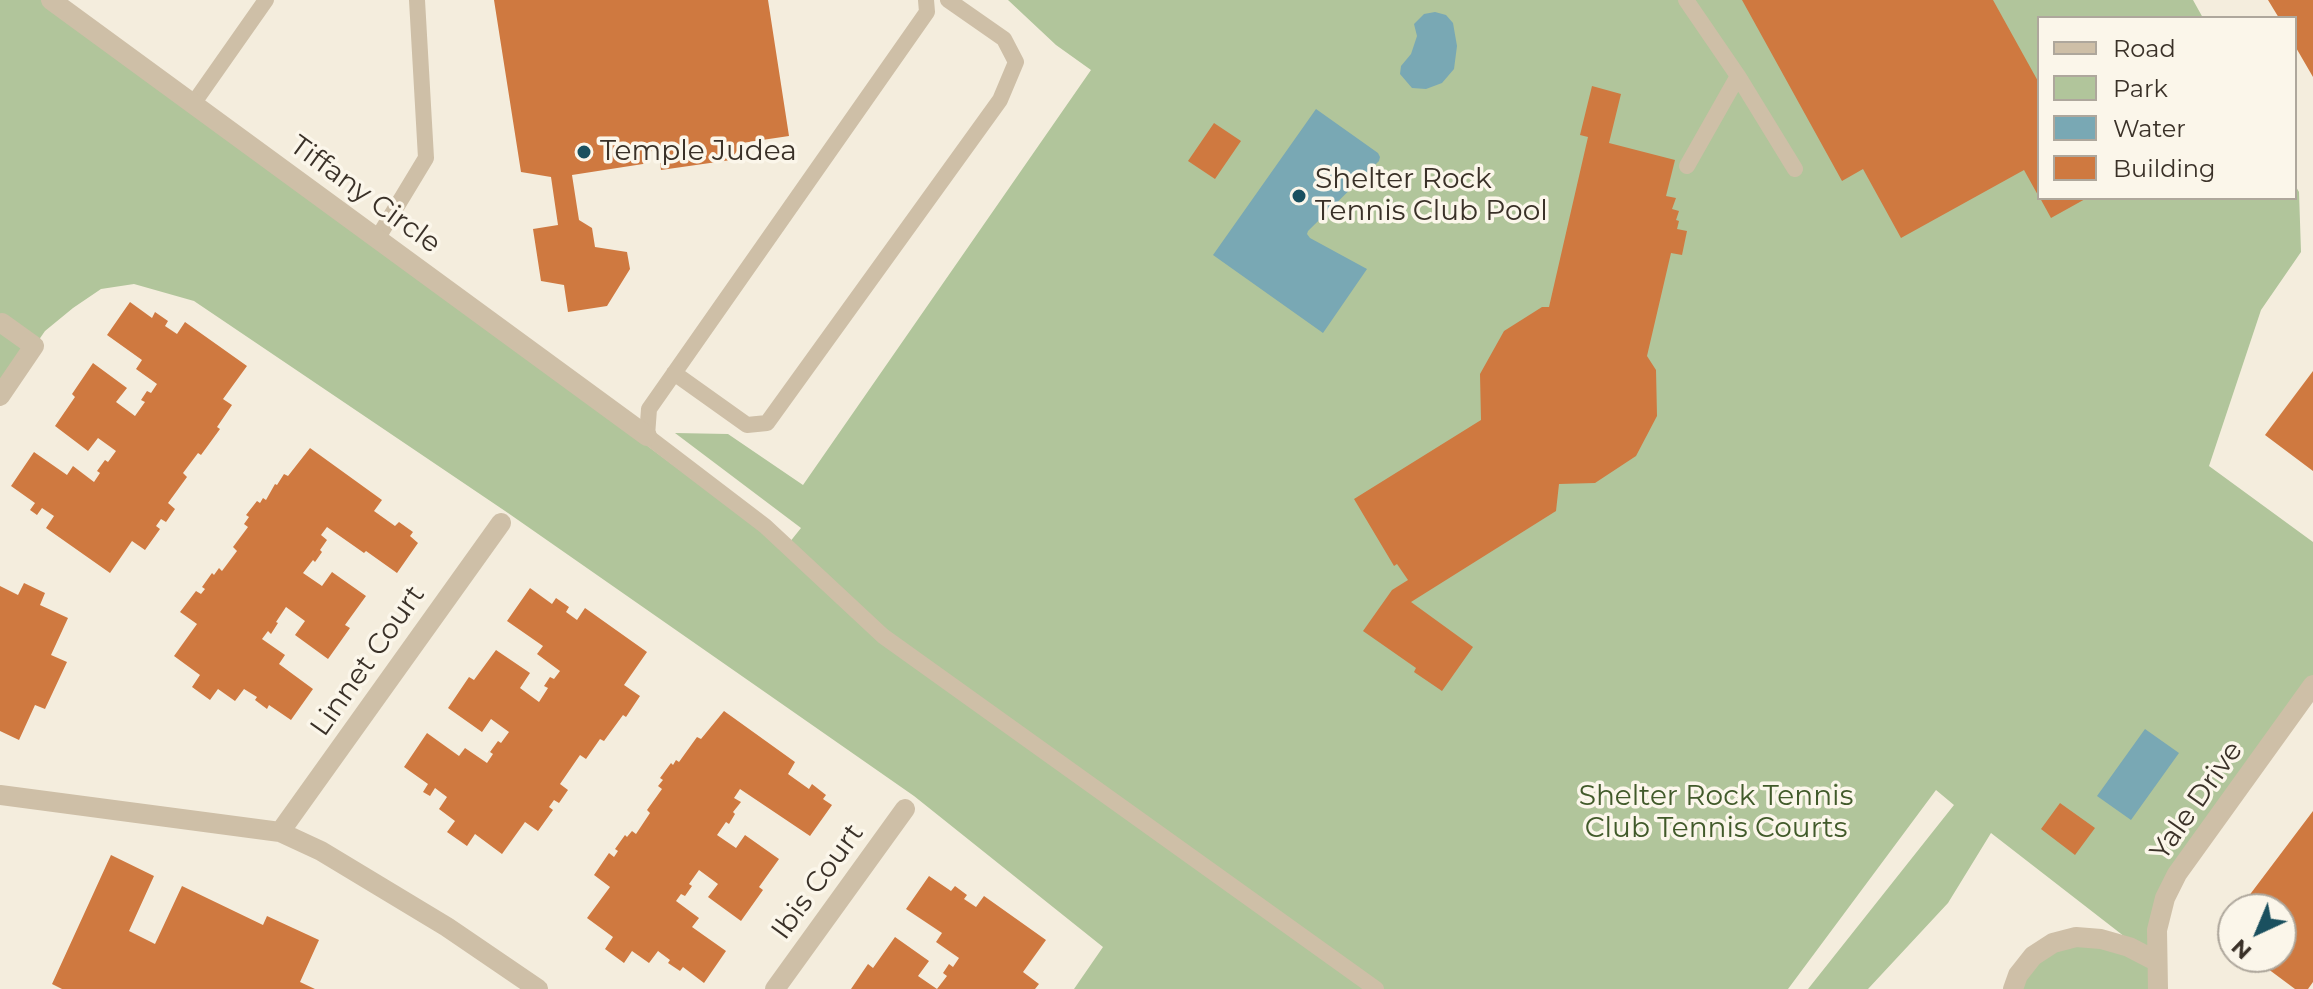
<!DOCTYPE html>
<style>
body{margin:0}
#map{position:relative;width:2313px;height:989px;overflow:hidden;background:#f4eddd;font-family:Montserrat,sans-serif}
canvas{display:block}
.legend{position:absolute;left:2037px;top:16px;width:260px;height:184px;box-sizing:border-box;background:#fbf6ea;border:2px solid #aea79c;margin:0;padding:10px 14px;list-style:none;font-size:24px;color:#3a3128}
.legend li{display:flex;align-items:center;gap:16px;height:40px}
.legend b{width:40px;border:2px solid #aea79c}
.north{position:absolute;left:2217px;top:893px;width:80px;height:80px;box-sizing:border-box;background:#fbf6ea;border:2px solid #aea79c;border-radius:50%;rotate:224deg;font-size:22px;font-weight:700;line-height:32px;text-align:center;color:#3a3128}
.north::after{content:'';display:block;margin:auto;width:28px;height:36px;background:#1a505f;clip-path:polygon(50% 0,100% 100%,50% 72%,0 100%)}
</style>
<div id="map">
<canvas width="2313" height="989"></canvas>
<ul class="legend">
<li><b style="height:10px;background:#cebfa7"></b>Road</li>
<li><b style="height:22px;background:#b1c59b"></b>Park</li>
<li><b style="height:22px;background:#79a8b4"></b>Water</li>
<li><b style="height:22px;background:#cf7940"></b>Building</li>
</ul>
<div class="north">N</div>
</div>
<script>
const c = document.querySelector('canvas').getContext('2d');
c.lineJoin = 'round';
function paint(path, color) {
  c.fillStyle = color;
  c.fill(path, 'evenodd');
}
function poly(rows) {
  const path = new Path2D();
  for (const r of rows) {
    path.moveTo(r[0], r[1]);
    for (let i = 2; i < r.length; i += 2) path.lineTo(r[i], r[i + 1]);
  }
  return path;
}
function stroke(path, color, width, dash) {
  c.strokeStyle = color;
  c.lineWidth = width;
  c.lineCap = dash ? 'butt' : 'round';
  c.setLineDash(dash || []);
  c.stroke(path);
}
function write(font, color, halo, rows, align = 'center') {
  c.font = font + ' Montserrat,sans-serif';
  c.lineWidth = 7;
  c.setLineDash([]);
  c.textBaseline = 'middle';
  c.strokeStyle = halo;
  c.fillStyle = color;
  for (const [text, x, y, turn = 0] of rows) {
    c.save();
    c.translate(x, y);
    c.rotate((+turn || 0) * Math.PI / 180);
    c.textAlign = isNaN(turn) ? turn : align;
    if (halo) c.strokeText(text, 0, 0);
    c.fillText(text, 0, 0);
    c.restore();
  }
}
paint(poly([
 [0,0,47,0,785,548,801,528,675,433,728,434,803,485,1091,70,1056,45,1008,0,2193,0,2203,18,2039,18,2039,198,2295,198,2295,185,2299,192,2301,252,2261,310,2209,466,2313,542,2313,685,2177,874,2156,961,1991,833,1948,903,1868,989,1808,989,1954,805,1936,790,1788,989,1074,989,1103,947,914,796,508,513,194,301,134,284,101,289,73,308,45,331,0,396],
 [2076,937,2153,962,2157,989,2013,989,2018,975]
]), '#b1c59b');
paint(poly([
 [1435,12,1446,15,1453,23,1457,46,1454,69,1442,83,1426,89,1412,88,1400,74,1401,66,1411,54,1417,36,1414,24,1424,14],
 [1316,109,1378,153,1380,157,1379,161,1308,231,1307,234,1310,238,1367,269,1323,333,1213,255],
 [2145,729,2179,753,2131,820,2097,796]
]), '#79a8b4');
paint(poly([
 [494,0,768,0,789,136,742,143,731,160,661,170,657,142,643,164,572,175,579,220,592,228,595,247,627,252,630,269,607,306,568,312,564,285,541,281,533,229,558,225,551,177,521,172],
 [1742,0,1993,0,2039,83,2039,197,2024,170,1901,238,1863,169,1842,181],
 [2268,0,2313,0,2313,77,2295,46,2295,18,2279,18],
 [1592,86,1621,94,1609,143,1675,160,1666,196,1676,198,1672,209,1679,211,1676,220,1679,221,1677,229,1687,231,1682,255,1671,253,1647,356,1656,370,1657,416,1636,456,1595,483,1559,484,1556,511,1411,602,1473,647,1442,691,1414,672,1416,668,1363,631,1392,590,1408,580,1397,564,1394,566,1354,499,1481,420,1480,374,1504,331,1542,307,1549,307,1588,137,1580,135],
 [1214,123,1241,141,1215,179,1188,161],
 [2040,198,2087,198,2051,218],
 [130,302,152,318,155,312,168,321,165,326,177,334,185,322,247,366,223,399,232,405,217,427,220,429,201,455,198,453,183,473,187,477,168,503,175,509,166,522,161,519,156,526,160,529,145,550,132,541,110,573,46,528,54,516,42,508,37,515,30,510,35,503,11,486,34,452,67,475,73,466,94,482,100,473,97,471,105,460,108,462,116,451,98,438,88,451,55,426,75,397,72,394,93,363,127,388,116,402,135,416,145,402,141,400,147,391,151,393,157,384,136,369,142,360,107,335],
 [2313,371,2313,471,2265,435],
 [310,448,382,500,374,511,395,526,399,522,413,532,410,536,418,543,397,573,366,551,364,553,327,527,321,535,327,540,320,550,322,552,315,562,313,560,303,573,322,586,332,572,366,596,345,625,350,628,328,659,295,635,305,621,286,607,276,622,278,623,271,634,268,631,262,639,285,655,279,664,313,689,291,720,269,705,267,709,255,700,257,697,244,689,235,701,218,689,210,700,192,687,200,675,174,656,197,624,180,612,196,591,201,594,205,589,202,587,212,573,214,575,219,568,222,571,237,551,233,547,248,527,244,524,249,517,246,515,257,501,260,503,263,498,266,500,275,484,277,485,284,474,288,476],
 [24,583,45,593,40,605,68,618,51,655,67,662,45,709,35,705,19,740,0,731,0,586,18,595],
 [530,588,552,604,556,598,569,607,566,612,577,620,585,608,647,652,624,685,640,696,626,717,623,715,604,741,600,739,586,759,580,755,560,784,568,790,559,803,554,800,549,807,553,810,538,831,525,822,502,854,475,834,467,846,447,832,455,821,439,809,447,797,435,788,430,796,423,792,428,784,404,767,427,733,459,756,465,748,487,763,493,754,490,752,498,741,501,743,509,732,491,719,482,732,448,708,469,677,474,680,496,650,530,673,520,688,539,702,548,688,544,686,550,677,554,679,560,671,537,654,543,646,507,621],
 [724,711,795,762,788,774,809,789,812,784,826,795,823,799,832,805,810,836,740,789,734,798,741,802,733,812,735,814,729,824,726,822,717,835,736,848,745,835,779,859,759,887,763,890,741,921,708,897,718,884,699,870,689,884,692,886,685,896,681,894,676,901,699,918,692,927,726,951,704,983,683,967,680,971,668,963,670,960,658,951,649,963,632,951,624,963,605,949,613,937,587,918,610,887,594,875,609,853,614,857,618,851,615,849,625,835,627,837,632,831,636,834,650,813,647,810,662,789,658,786,663,780,660,778,671,763,673,765,676,760,679,762,697,737,701,739],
 [2060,803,2095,828,2075,855,2041,829],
 [2313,811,2313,982,2308,989,2295,989,2252,957,2281,957,2281,909,2239,909],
 [111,855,154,876,129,931,155,944,182,886,263,925,267,916,319,940,300,982,315,989,62,989,52,984],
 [929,876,951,891,955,886,967,895,964,899,976,907,984,896,1046,940,1023,972,1039,984,1035,989,851,989,868,964,873,968,895,937,929,961,918,976,937,989,947,976,943,973,949,964,953,967,959,958,936,942,942,933,906,909],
 [2233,917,2233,942,2221,933]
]), '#cf7940');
stroke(poly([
 [926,0,927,12,649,409,647,436,765,526,883,636,1376,989],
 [1686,0,1738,76,1795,169],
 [193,104,266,0],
 [1687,166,1738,76],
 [377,239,426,158,417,0],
 [674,373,747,425,767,423,1000,100,1016,62,1004,39,948,0]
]), '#cebfa7', 16);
stroke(poly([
 [51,0,647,436],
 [0,396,34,346,2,323],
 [0,795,280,832,321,851,447,927,538,989],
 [280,832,501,523],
 [775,989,905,809],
 [2013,989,2018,975,2033,956,2053,943,2076,937,2101,939,2129,947,2156,961],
 [2158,989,2157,930,2165,898,2177,874,2313,685]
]), '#cebfa7', 20);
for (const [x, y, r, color] of [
 [584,152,8,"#1a505f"],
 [1299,196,8,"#1a505f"]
]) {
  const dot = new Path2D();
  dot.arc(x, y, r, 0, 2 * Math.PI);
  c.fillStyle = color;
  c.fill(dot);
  stroke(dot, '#fbf6ea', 3);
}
write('28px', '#3a3128', '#fbf6ea', [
 ["Temple Judea",600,152],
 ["Shelter Rock",1315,180],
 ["Tennis Club Pool",1315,212]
], 'left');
write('28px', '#3a3128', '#fbf6ea', [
 ["Tiffany Circle",365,195,36],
 ["Linnet Court",368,661,-55],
 ["Yale Drive",2197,801,-55],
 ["Ibis Court",818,882,-54]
]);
write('28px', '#415a2a', '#fbf6ea', [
 ["Shelter Rock Tennis",1716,797],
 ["Club Tennis Courts",1716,829]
]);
</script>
